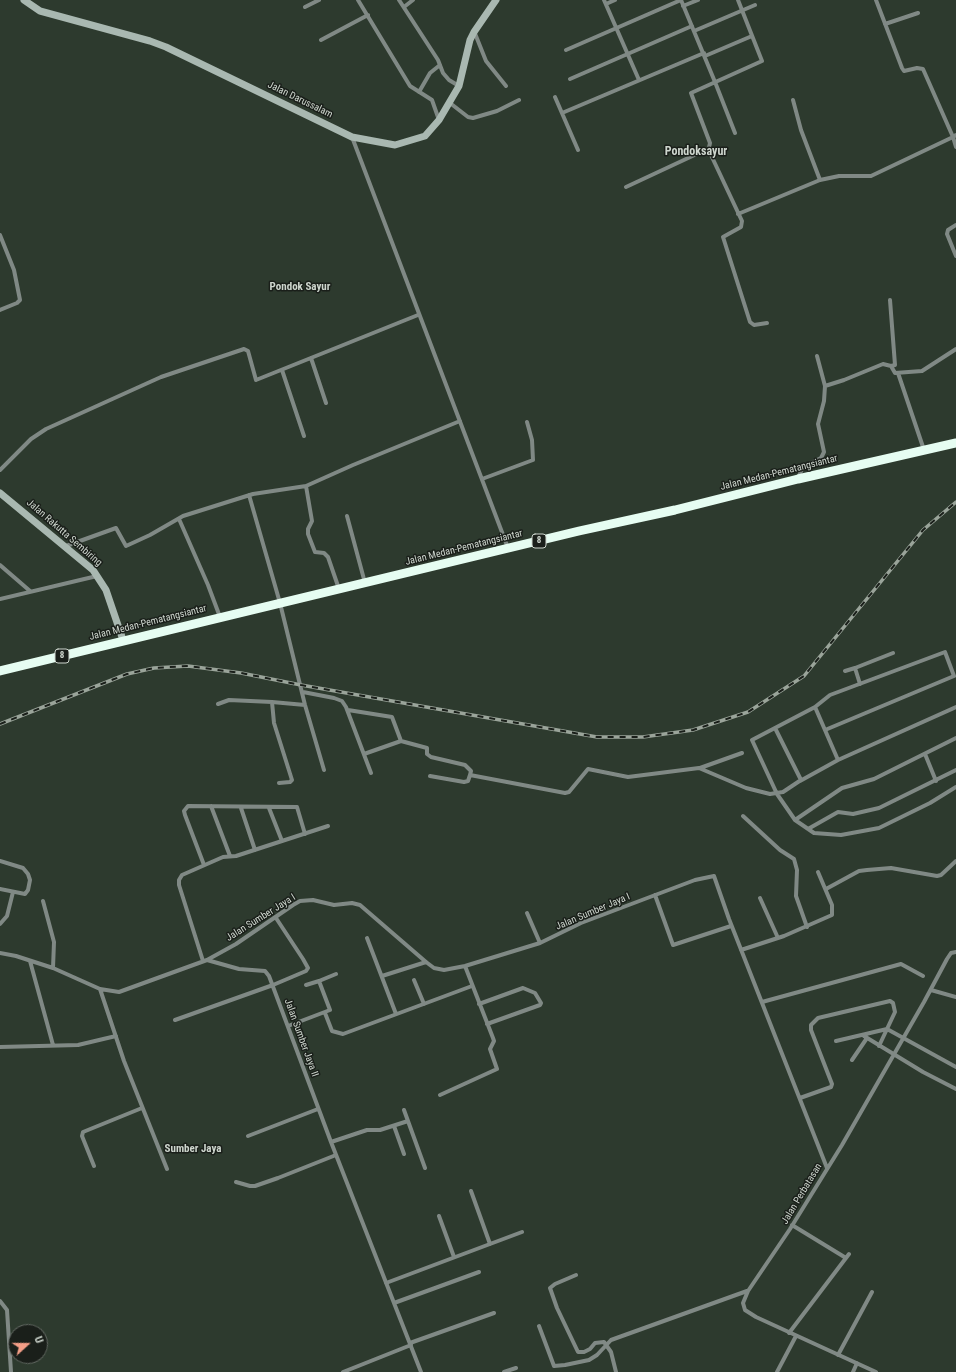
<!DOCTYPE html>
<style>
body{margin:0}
#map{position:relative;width:956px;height:1372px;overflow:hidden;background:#2d3a2e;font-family:"Roboto Condensed",sans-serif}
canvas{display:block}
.north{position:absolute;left:8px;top:1324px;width:40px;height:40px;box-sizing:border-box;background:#1a1f1a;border:1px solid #626862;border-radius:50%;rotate:69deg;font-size:11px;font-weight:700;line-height:16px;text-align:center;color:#ced6ce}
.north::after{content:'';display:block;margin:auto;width:14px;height:18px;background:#f49e87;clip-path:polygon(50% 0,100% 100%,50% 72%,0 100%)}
</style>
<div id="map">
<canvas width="956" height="1372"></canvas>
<div class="north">U</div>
</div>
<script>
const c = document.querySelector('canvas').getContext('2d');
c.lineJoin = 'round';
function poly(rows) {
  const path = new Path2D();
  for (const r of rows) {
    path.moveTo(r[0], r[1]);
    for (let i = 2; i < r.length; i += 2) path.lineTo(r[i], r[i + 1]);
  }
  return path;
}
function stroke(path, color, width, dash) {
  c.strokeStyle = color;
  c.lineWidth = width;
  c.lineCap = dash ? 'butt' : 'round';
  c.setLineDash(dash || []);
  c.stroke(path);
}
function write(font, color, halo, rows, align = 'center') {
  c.font = font + ' "Roboto Condensed",sans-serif';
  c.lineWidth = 3;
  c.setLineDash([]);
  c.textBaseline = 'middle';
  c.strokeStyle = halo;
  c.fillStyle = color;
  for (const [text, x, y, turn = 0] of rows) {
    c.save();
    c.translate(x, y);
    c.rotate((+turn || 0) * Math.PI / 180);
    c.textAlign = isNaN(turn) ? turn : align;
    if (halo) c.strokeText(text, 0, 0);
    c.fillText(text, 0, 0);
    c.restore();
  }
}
stroke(poly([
 [358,0,410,86,432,100,439,120],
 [399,0,438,60,443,73,449,80,459,86],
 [604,0,639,80],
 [681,0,715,82,735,133],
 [606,4,615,0],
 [683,6,698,0],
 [305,7,319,0],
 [404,7,413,0],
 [885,24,918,13],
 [474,31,486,61,506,86],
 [694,31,755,5],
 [321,40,368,15],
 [566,50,681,0],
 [705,56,752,36],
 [570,79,692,26],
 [419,92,430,73,440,65],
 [555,97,578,150],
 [793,100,801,130,820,180,839,176,871,176,953,137,923,69,917,68,904,71,902,68,876,0],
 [450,103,468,117,473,118,497,111,519,100],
 [562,113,704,53],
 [956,135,953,137,956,147],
 [352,137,508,548],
 [708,152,710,143,691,93,762,61,738,0],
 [626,187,701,152,708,152,711,155,742,221,741,227,723,237,750,322,754,325,767,323],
 [738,214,820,180],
 [956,225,948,230,947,234,956,256],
 [0,235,14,270,20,300,17,303,0,310],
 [817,356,825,386],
 [311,358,326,403],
 [891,366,895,373,922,371,956,349],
 [282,370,304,436],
 [898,373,924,450],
 [0,470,31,439,46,429,161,377,244,349,248,351,256,380,418,315],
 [798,478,803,467,821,458,824,452,818,424,824,401,825,386,844,380,883,364,891,366,895,365,890,300],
 [482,479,533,460,532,440,527,422],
 [306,486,312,521,308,529,308,534,315,552,324,553,328,557,339,589],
 [249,495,280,603,305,705,324,770],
 [347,516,365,583],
 [179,519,208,585,220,617],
 [66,546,116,528,126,546,150,535,183,516,253,494,306,486,353,465,460,421],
 [0,565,30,591],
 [0,599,97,576],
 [845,671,855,668],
 [860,684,855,668,893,653],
 [303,692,334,698,342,701,346,707,371,773],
 [218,704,229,700,272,702],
 [815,707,838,760],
 [348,710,392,717,401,741,364,754],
 [825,730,954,676,945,652,830,695,815,707,752,740,777,794,795,820,814,833,841,835,879,828,930,803,956,787],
 [401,741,427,748,427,754,431,757,465,765,471,771,470,775,565,793,569,792,588,769,628,777,699,768,746,788,770,794,783,792,801,780,775,728],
 [925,754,936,781],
 [700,768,742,753],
 [430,776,464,782,468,781,470,775],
 [800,781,838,760,956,707],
 [279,783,290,782,292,780,274,723,272,702,305,705],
 [211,806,230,856],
 [241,808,255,850],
 [269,808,282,841],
 [743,816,780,850,794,859,797,870,796,896,807,927],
 [795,820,842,788,874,779,956,738],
 [808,829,838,812,853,814,879,808,956,770],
 [0,861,23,868,28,874,30,880,28,890,25,894,0,889],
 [204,865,185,815,184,811,188,806,297,807,305,834],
 [826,889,859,871,867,870,891,868,937,876,941,875,956,861],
 [655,895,673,945,731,926],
 [760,898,778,938],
 [43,901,54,942,53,968],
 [527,913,540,943],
 [0,924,7,916,13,892],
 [367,938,396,1014],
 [741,950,784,936,832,915,832,905,818,872],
 [0,953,16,956,53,968,100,989,119,992,207,960,239,969,265,971,269,976,331,1142,421,1372],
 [207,960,236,944,293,905,300,901,313,900,334,905,352,903,360,905,426,962,434,968,444,970,465,966,540,943,581,923,695,880,714,876,729,919,827,1168],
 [30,961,53,1045],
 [203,961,179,885,179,880,182,875,223,857,236,856,328,826],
 [382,976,426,962],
 [414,980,424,1004],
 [319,981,336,974],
 [100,989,124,1061,167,1169],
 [931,990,956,997],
 [762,1002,901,964,923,976],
 [479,1004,523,988,535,993,541,1003,540,1005,487,1024],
 [325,1013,332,1031,343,1034,472,986],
 [175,1020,273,985,306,971,308,968,303,959,276,918],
 [288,1026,330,1010,319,981,306,985],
 [864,1036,923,1072,956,1089],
 [836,1041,887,1029,956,1067],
 [0,1047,78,1045,116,1036],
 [852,1060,867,1038],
 [440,1095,497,1069,490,1049,494,1041,493,1038,465,966],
 [800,1098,831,1087,832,1084,811,1030,811,1025,818,1018,890,1001,893,1003,895,1012,879,1046],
 [404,1110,425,1168],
 [394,1126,404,1154],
 [248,1136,318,1109],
 [331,1142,367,1130,380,1130,408,1121],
 [94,1166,82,1136,83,1132,142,1108],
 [236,1182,250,1186,255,1186,278,1178,336,1155],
 [471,1191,490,1244],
 [439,1216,454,1257],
 [792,1225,846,1258],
 [576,1275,555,1284,550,1288,557,1308,578,1352,584,1352,590,1349,595,1343,604,1342,611,1352,616,1372],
 [386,1283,522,1232],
 [0,1301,7,1310,11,1372],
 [394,1303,479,1272],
 [539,1326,554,1366,565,1365,589,1360,597,1355,611,1340,747,1291],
 [789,1333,849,1254],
 [410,1343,494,1313],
 [838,1355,872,1292],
 [343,1372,411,1345],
 [504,1372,516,1368],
 [777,1372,796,1336],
 [853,1372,857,1363],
 [876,1372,756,1317,745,1310,743,1303,748,1291,790,1229,842,1145,924,1002,947,959,951,953,956,952]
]), '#808985', 4);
stroke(poly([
 [24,0,40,11,150,41,166,47,352,137,395,145,425,136,439,120,459,86,470,40,474,32,496,0],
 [0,493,93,570,106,590,123,640]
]), '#a9b8b1', 7);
stroke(poly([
 [0,671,579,531,675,510,798,479,956,443]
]), '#e6fdf2', 9);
const rail = poly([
 [0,724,127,674,154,668,188,666,241,673,301,685,597,737,643,737,693,730,748,712,804,676,923,530,956,502]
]);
stroke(rail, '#9aa49a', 3.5);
stroke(rail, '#1a1f1a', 2, [6]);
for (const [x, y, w] of [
 [539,541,14],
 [62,656,14]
]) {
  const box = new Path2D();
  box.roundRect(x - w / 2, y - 7, w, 14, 3);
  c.fillStyle = '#1a1f1a';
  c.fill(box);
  stroke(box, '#ced6ce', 1);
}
write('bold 9px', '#ced6ce', null, [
 ["8",539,541],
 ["8",62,656]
]);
write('10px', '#ced6ce', '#1a1f1a', [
 ["Jalan Darussalam",300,100,26],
 ["Jalan Medan-Pematangsiantar",779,473,-14],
 ["Jalan Rakutta Sembiring",64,533,41],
 ["Jalan Medan-Pematangsiantar",464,548,-14],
 ["Jalan Medan-Pematangsiantar",148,623,-14],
 ["Jalan Sumber Jaya I",593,912,-23],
 ["Jalan Sumber Jaya I",261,918,-32],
 ["Jalan Sumber Jaya II",301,1038,70],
 ["Jalan Perbatasan",802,1194,-59]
]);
write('bold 11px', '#ced6ce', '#1a1f1a', [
 ["Pondok Sayur",300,287],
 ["Sumber Jaya",193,1149]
]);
write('bold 12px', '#ced6ce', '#1a1f1a', [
 ["Pondoksayur",696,152]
]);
</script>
